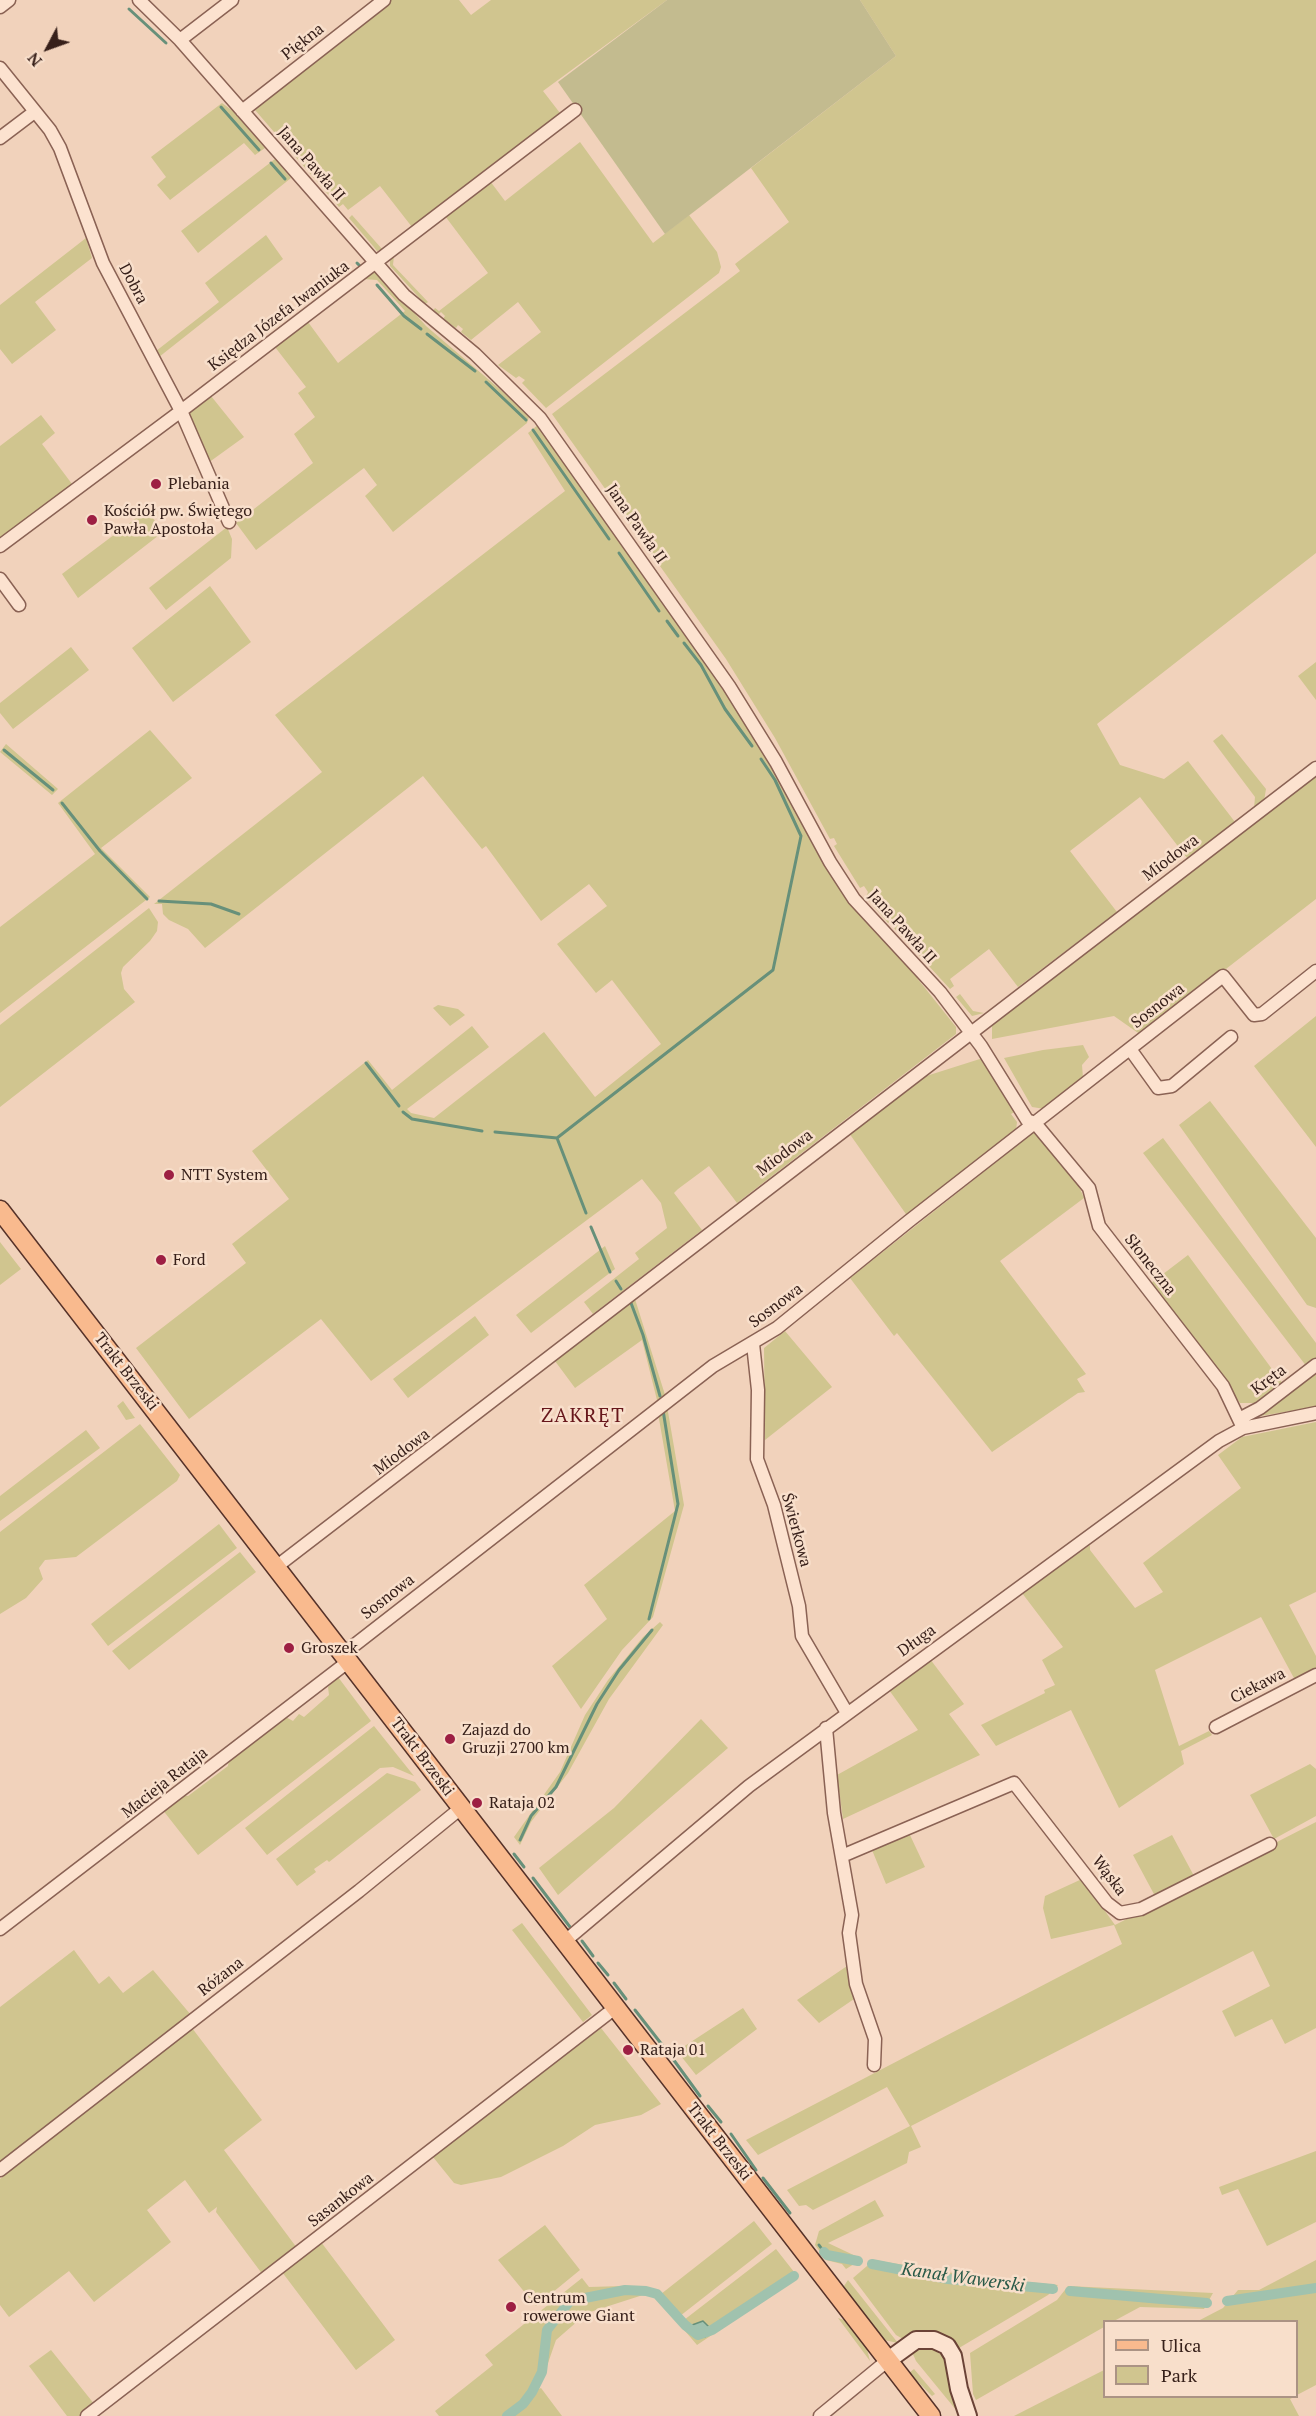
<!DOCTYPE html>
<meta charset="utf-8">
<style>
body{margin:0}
#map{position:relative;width:1316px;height:2416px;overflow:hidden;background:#f1d2bb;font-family:"PT Serif",serif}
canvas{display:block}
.legend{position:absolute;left:1103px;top:2320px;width:195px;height:78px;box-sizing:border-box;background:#f8dfcb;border:2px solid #ab9384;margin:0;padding:8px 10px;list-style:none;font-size:18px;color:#37201a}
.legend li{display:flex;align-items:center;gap:12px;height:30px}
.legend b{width:30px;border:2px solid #ab9384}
.north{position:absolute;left:18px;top:18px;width:60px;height:60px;-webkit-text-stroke:4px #f8dfcb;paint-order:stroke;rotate:229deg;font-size:16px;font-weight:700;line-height:24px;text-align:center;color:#37201a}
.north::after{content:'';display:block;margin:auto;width:21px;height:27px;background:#37201a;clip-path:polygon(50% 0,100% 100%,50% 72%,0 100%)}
</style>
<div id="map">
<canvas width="1316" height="2416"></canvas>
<ul class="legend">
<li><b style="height:8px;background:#f9ba8e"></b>Ulica</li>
<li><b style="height:16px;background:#d0c58f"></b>Park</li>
</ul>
<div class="north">N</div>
</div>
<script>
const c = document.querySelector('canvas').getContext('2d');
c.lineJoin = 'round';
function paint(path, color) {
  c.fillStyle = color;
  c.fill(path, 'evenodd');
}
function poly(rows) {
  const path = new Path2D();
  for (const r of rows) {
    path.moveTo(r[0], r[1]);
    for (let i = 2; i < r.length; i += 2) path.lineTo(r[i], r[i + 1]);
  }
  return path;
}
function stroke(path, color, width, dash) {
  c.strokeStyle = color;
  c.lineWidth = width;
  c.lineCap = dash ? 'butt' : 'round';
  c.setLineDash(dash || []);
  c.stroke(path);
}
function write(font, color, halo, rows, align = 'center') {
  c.font = font + ' "PT Serif",serif';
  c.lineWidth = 5;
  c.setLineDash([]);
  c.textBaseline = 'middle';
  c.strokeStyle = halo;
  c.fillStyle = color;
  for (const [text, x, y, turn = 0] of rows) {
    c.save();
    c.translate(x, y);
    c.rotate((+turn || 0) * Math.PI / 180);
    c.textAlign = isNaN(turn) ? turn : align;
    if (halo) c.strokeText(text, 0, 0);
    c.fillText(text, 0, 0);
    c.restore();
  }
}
paint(poly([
 [389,0,459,0,471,15,491,0,667,0,543,91,560,113,412,227,380,186,348,210,343,204,339,207,255,110],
 [860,0,1316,0,1316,553,1097,724,1120,765,1164,779,1188,761,1235,822,1187,858,1140,797,1070,851,1117,912,1018,987,989,949,950,979,954,986,950,989,894,928,896,925,892,920,888,923,866,897,868,892,864,886,860,888,834,846,837,844,834,838,830,839,775,738,726,659,552,414,740,271,735,264,789,222,751,168,896,56],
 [222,103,233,111,265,148,255,155,244,143,170,200,157,185,166,177,151,157],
 [580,142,653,243,689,215,717,252,721,267,719,273,546,408,522,383,525,380,519,376,516,378,498,365,541,332,518,302,471,340,461,332,463,329,458,325,456,328,443,319,445,316,441,312,438,315,433,311,435,308,439,311,488,273,445,216,490,181,505,201],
 [275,159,291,178,198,253,181,231],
 [352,215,382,249,377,251,373,246,349,218],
 [266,235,283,259,159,357,156,351,219,302,205,283],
 [86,238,92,258,35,302,56,330,12,364,0,349,0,305],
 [394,256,393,265,428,302,425,304,390,266,390,259],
 [373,272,380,274,426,326,523,409,529,417,527,423,393,532,365,496,377,485,364,468,256,550,236,523,313,463,294,434,315,417,298,393,306,387,275,347,308,322,338,363,405,311,377,280,363,279],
 [211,396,244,437,208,463,187,419,189,413],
 [41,415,55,433,42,444,72,484,0,540,0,446],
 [539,424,713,668,854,907,917,974,917,978,956,1027,956,1034,737,1203,709,1166,678,1189,674,1193,702,1230,593,1314,584,1302,639,1259,635,1253,667,1228,661,1203,642,1179,371,1381,321,1319,189,1419,136,1348,246,1263,232,1244,289,1199,252,1151,368,1060,392,1090,472,1026,489,1047,407,1109,411,1113,434,1118,544,1032,595,1097,661,1044,612,980,596,993,557,944,607,906,589,884,541,921,486,846,482,849,423,776,205,948,188,929,169,920,163,914,162,904,154,904,322,772,275,715,565,491,528,433],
 [147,510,163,532,78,598,62,574],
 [227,527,232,539,231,558,166,610,149,588],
 [210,586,251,642,173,702,132,648],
 [71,647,89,670,13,729,0,713,0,703],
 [1316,662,1316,700,1298,676],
 [150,730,192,778,101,848,150,897,0,1013,0,927,95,854,58,803],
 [1222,734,1266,789,1264,801,1254,808,1255,797,1213,741],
 [6,744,58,789,52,795,0,752],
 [1316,776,1316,899,1141,1035,1114,1016,992,1039,992,1023],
 [149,908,158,922,157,931,150,941,123,967,121,973,124,989,135,1002,0,1107,0,1025],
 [960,994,973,1011,984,1013,972,1016,956,997],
 [438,1005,458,1009,465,1015,450,1026,433,1008],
 [1316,1016,1316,1147,1254,1066],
 [1083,1045,1089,1057,1082,1065,1083,1078,1045,1109,1032,1107,1004,1058,1043,1050],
 [983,1058,1016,1111,1011,1114,1017,1122,1016,1130,908,1217,849,1133,920,1078],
 [1210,1101,1316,1238,1316,1308,1307,1305,1179,1125],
 [1034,1132,1078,1184,1084,1198,1000,1261,1086,1374,1077,1379,1085,1392,1078,1393,992,1452,897,1333,894,1336,850,1278],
 [1163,1138,1316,1343,1316,1360,1307,1367,1143,1153],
 [0,1242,21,1269,0,1285],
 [605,1246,615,1269,531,1333,516,1315],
 [1188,1255,1283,1384,1255,1403,1240,1403,1150,1284],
 [635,1299,666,1398,658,1404,642,1340,575,1388,555,1361],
 [475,1316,489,1335,408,1398,393,1379],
 [785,1331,832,1387,765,1440,764,1348],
 [1316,1372,1316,1407,1254,1417],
 [123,1401,135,1418,126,1420,117,1406],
 [667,1406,684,1505,653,1617,622,1650,581,1709,552,1666,607,1619,584,1585,675,1511,658,1413],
 [1316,1422,1316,1592,1289,1605,1316,1656,1316,1669,1295,1680,1261,1617,1155,1670,1179,1746,1209,1731,1212,1735,1181,1751,1184,1764,1119,1808,1071,1710,996,1746,981,1725,1045,1693,1044,1690,1055,1685,1042,1660,1063,1647,1022,1593,1090,1545,1090,1550,1135,1608,1163,1592,1143,1563,1241,1488,1218,1455,1242,1437],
 [140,1424,180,1475,177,1481,76,1557,45,1560,39,1568,43,1579,26,1598,0,1614,0,1532],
 [86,1430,100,1448,0,1521,0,1496],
 [219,1524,237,1548,108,1646,91,1624],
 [240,1552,256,1572,129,1670,112,1651],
 [660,1622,663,1625,609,1699,568,1773,531,1822,520,1845,514,1837,560,1772,585,1715,608,1680,643,1637],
 [930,1659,964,1704,949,1714,980,1755,843,1819,837,1775,918,1730,889,1690],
 [338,1677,371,1721,198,1855,162,1809,181,1795,188,1796,228,1766,229,1759,284,1716,293,1721,299,1714,304,1717,329,1695,328,1687],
 [701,1719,728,1748,558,1895,539,1868,614,1808],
 [374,1726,414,1776,393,1767,380,1768,267,1855,245,1828],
 [1310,1764,1316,1769,1316,1816,1274,1839,1250,1795],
 [387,1773,415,1782,421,1790,329,1862,327,1860,314,1869,316,1872,297,1886,276,1859],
 [1316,1822,1316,2028,1285,2044,1272,2019,1235,2037,1222,2011,1270,1986,1253,1951,911,2126,921,2147,909,2152,907,2163,813,2210,806,2205,799,2206,787,2190,910,2126,887,2087,758,2155,746,2140,1122,1944,1114,1925,1051,1939,1043,1908,1045,1896,1082,1879,1115,1925],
 [909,1833,925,1867,886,1884,872,1850],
 [1172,1835,1194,1876,1155,1896,1133,1855],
 [522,1923,592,2015,583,2022,512,1930],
 [74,1950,99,1984,109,1976,123,1993,153,1970,191,2015,0,2162,0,2007],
 [850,1964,854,1999,819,2023,797,2000],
 [743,2008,757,2029,696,2075,677,2051],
 [192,2028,262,2120,224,2150,297,2248,263,2275,216,2212,217,2207,209,2213,185,2180,147,2210,171,2242,94,2302,69,2271,9,2317,0,2305,0,2179],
 [601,2028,661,2104,641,2115,595,2125,563,2146,501,2177,461,2185,454,2183,433,2157],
 [1316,2151,1316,2222,1267,2246,1238,2189,1222,2195,1219,2187],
 [875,2200,884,2216,828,2243,862,2259,846,2269,842,2264,826,2260,815,2245,819,2231],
 [754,2221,772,2244,680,2316,684,2320,776,2249,798,2277,697,2345,656,2297,646,2294,587,2313,556,2340,539,2389,541,2388,562,2416,439,2416,435,2411,493,2365,485,2355,582,2278,589,2287,623,2286,658,2290,661,2294],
 [545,2225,580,2270,536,2306,498,2260],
 [321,2242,395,2340,356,2370,282,2272],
 [874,2260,971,2276,1058,2285,1048,2295,959,2348,949,2338,933,2331,923,2331,903,2339,896,2335,853,2278],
 [1316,2260,1316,2385,1297,2395,1296,2322,1198,2321,1223,2308,1238,2290,1259,2290],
 [848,2280,898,2343,884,2340,842,2289],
 [1068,2286,1213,2293,1204,2309,1140,2307,1114,2321,1104,2322,1104,2327,976,2400,973,2394,970,2353,1057,2300],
 [838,2318,844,2320,867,2349,870,2361],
 [930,2347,946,2358,961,2416,916,2361,912,2352],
 [51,2350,95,2405,79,2416,67,2416,29,2366],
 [914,2369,935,2394,932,2396,909,2373],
 [1104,2370,1104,2396,1294,2397,1290,2399,1299,2416,1014,2416]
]), '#d0c58f');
paint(poly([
 [667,0,860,0,896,56,665,234,558,82]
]), '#c3bb8f');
const water = poly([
 [703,2321,712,2330,705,2337,694,2332,692,2325,703,2321]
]);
paint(water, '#a0c2ae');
stroke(water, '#67907a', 1.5);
stroke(poly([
 [129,9,166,43],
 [221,107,259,150],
 [271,163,285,179],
 [357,263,360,266],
 [377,285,404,316,421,329],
 [427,334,475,371],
 [486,382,526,420],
 [533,430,609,539],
 [619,553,659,611],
 [667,621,678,636],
 [684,643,701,665,725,709,752,746],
 [4,750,53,790],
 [62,803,100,851,147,899],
 [159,901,211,904,239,914],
 [366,1063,399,1106],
 [403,1112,412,1119,482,1131],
 [495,1132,557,1138],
 [586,1213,557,1138,773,970,801,836,775,780,761,759],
 [591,1227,610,1272],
 [616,1281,621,1289],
 [631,1303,643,1335,660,1396],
 [649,1619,678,1504,663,1410],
 [520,1840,531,1816,556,1787,597,1704,619,1670,652,1630],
 [514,1854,524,1867],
 [533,1878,570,1927],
 [582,1941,593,1956],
 [598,1963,608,1975],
 [614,1983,626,1999],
 [635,2010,663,2046],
 [673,2059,700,2096],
 [708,2106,721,2122],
 [731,2134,756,2170],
 [763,2178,790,2213],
 [819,2245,824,2252]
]), '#67907a', 3);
stroke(poly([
 [824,2252,827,2255,858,2261],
 [872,2264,948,2279,1053,2289],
 [1070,2291,1207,2303],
 [1227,2301,1316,2288],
 [507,2416,523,2404,532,2392,542,2372,547,2330,570,2301,625,2290,646,2291,657,2294,685,2325,698,2335,712,2330,794,2276]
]), '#a0c2ae', 10);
const street = poly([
 [139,0,180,40,404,295,475,354,540,418,729,686,776,762,830,862,854,899,940,992,981,1046,1027,1120,1035,1123,1089,1188,1099,1226,1223,1386,1243,1428],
 [0,7,9,0],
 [180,40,232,0],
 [0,68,50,130,60,148,103,263,181,411,229,522],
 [242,111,384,0],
 [0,138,33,113],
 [0,546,181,411,575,110],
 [0,579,19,605],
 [1130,1049,1158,1088,1172,1086,1231,1037],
 [753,1344,758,1390,757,1459,774,1505,799,1606,802,1636,847,1713],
 [1239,1419,1260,1408,1316,1365],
 [276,1567,1316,768],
 [343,1654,713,1366,777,1328,909,1221,1223,976,1254,1015,1262,1014,1316,971],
 [1216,1727,1316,1675],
 [826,1728,834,1813,852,1915,849,1933,856,1984,875,2039,874,2065],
 [842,1856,1014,1783,1107,1903,1120,1913,1141,1909,1270,1844],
 [0,1929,349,1661],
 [564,1942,749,1786,1219,1441,1243,1428,1316,1413],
 [0,2170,359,1891,461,1808],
 [87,2416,615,2008],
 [820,2416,887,2361]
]);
const secondary = poly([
 [887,2361,916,2340,934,2340,947,2346,953,2356,959,2389,968,2416]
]);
const primary = poly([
 [0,1210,931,2416]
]);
stroke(street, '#8a6254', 15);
stroke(secondary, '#6b4337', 20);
stroke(primary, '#563229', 21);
stroke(street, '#fce2cf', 12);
stroke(secondary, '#fce2cf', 16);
stroke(primary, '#f9ba8e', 18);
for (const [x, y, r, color] of [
 [156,484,6,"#9d1f43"],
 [92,520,6,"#9d1f43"],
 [169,1175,6,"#9d1f43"],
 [161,1260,6,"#9d1f43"],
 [289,1648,6,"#9d1f43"],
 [450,1739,6,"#9d1f43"],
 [477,1803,6,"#9d1f43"],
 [628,2050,6,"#9d1f43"],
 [511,2307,6,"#9d1f43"]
]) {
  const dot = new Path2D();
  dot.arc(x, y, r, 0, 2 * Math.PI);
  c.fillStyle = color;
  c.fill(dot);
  stroke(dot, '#f8dfcb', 2);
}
write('16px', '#37201a', '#f8dfcb', [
 ["Piękna",303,42,-38],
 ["Jana Pawła II",311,164,49],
 ["Dobra",133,284,62],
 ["Księdza Józefa Iwaniuka",279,316,-37],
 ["Jana Pawła II",636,524,55],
 ["Miodowa",1171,858,-37],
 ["Jana Pawła II",902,927,48],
 ["Sosnowa",1158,1006,-38],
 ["Miodowa",785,1153,-37],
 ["Słoneczna",1150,1265,52],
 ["Sosnowa",776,1306,-37],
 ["Trakt Brzeski",126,1372,52],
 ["Kręta",1269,1380,-37],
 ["Miodowa",402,1452,-37],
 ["Świerkowa",796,1530,75],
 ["Sosnowa",388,1597,-38],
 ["Długa",917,1641,-36],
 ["Ciekawa",1258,1686,-27],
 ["Trakt Brzeski",422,1757,53],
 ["Macieja Rataja",165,1783,-38],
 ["Wąska",1109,1876,53],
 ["Różana",221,1977,-38],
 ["Trakt Brzeski",719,2142,52],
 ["Sasankowa",341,2200,-38]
]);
write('16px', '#37201a', '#f8dfcb', [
 ["Plebania",168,484],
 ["Kościół pw. Świętego",104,511],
 ["Pawła Apostoła",104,529],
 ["NTT System",181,1175],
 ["Ford",173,1260],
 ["Groszek",301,1648],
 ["Zajazd do",462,1730],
 ["Gruzji 2700 km",462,1748],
 ["Rataja 02",489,1803],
 ["Rataja 01",640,2050],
 ["Centrum",523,2298],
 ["rowerowe Giant",523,2316]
], 'left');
write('italic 18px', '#285948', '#f8dfcb', [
 ["Kanał Wawerski",963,2278,8]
]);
c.letterSpacing = '1.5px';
write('20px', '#67161b', '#f8dfcb', [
 ["ZAKRĘT",583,1416]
]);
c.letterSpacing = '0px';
</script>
